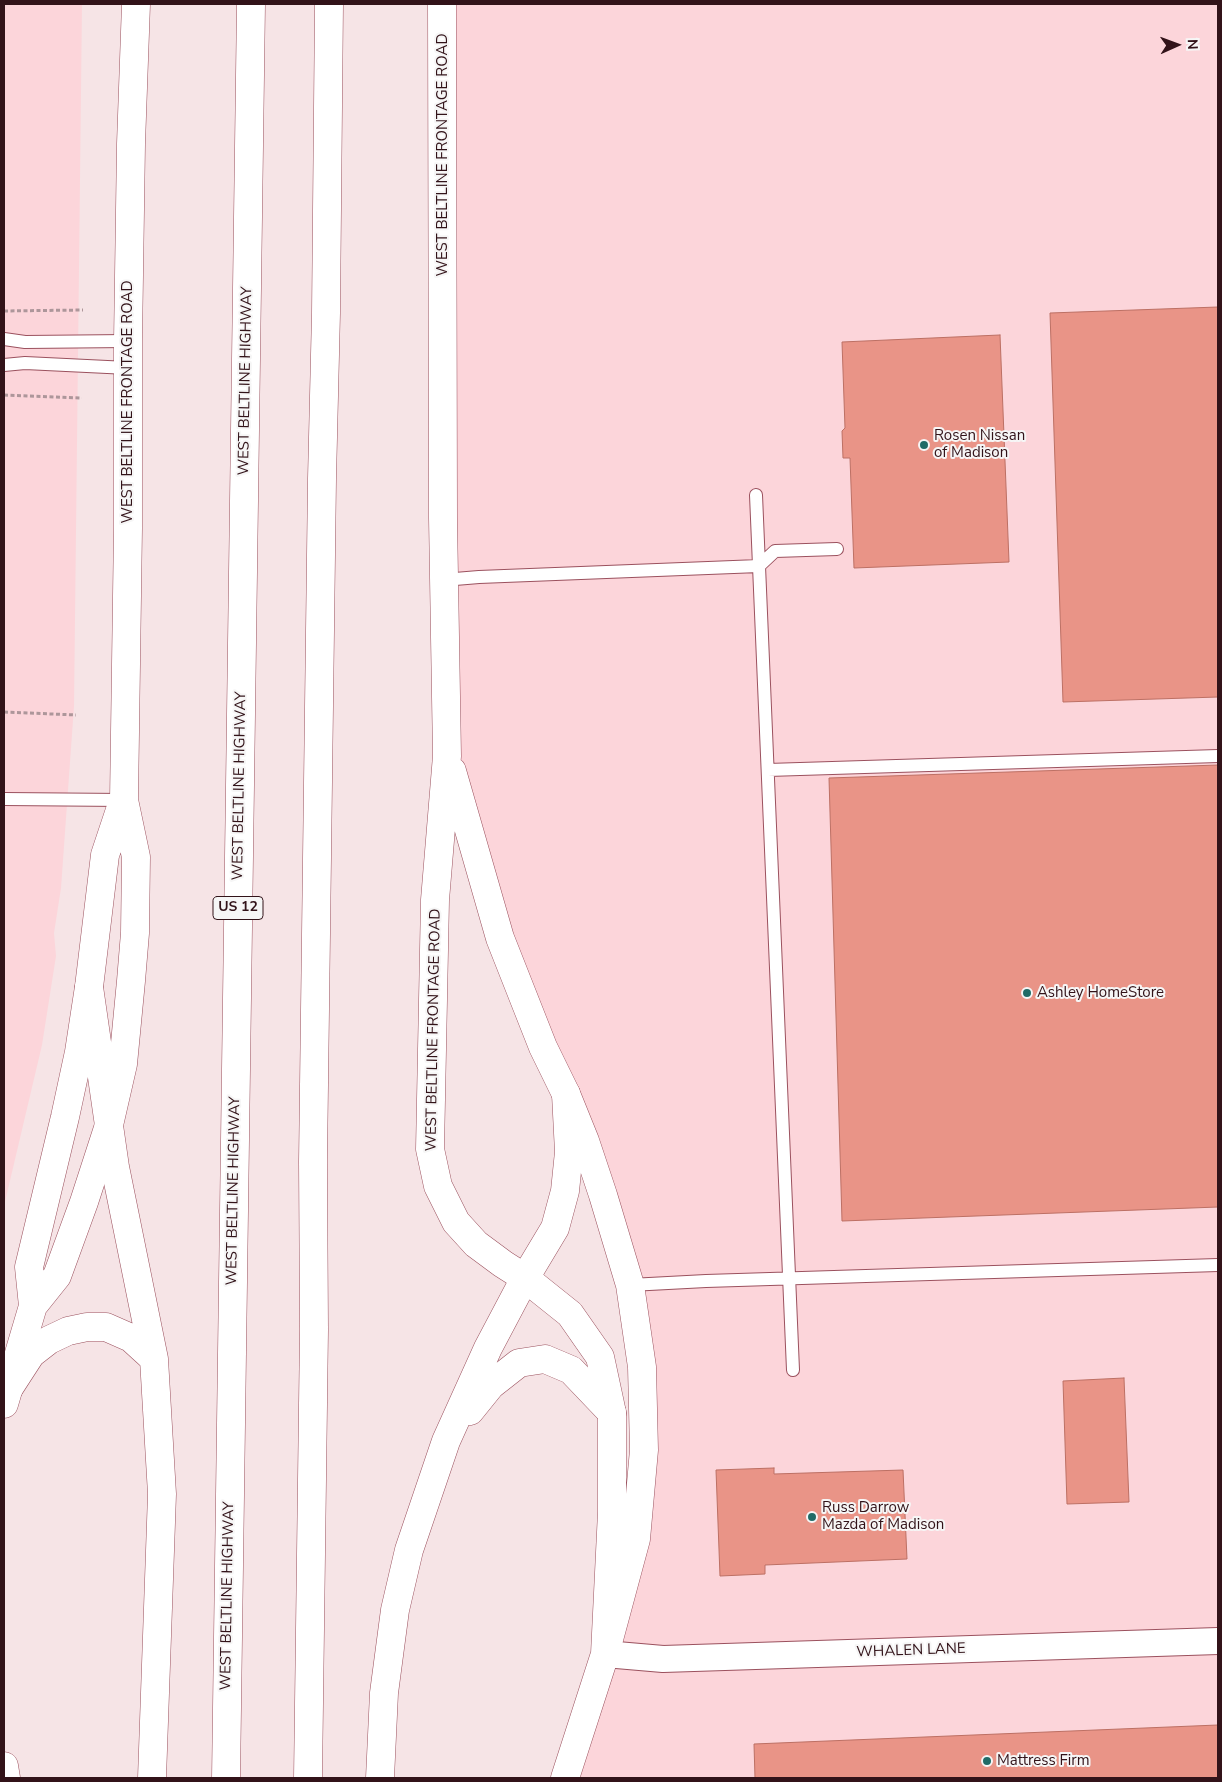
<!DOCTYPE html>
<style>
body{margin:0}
#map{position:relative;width:1222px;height:1782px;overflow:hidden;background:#f6e4e6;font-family:"Nunito Sans",sans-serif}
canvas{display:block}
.frame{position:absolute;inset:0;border:5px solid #321319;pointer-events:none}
.north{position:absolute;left:1152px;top:20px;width:50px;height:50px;-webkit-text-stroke:4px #f6f6f6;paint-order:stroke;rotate:88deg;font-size:14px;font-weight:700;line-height:20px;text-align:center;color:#321319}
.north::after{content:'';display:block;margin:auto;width:18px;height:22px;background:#321319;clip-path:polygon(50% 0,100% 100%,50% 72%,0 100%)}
</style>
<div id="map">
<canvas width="1222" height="1782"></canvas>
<div class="frame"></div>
<div class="north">N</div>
</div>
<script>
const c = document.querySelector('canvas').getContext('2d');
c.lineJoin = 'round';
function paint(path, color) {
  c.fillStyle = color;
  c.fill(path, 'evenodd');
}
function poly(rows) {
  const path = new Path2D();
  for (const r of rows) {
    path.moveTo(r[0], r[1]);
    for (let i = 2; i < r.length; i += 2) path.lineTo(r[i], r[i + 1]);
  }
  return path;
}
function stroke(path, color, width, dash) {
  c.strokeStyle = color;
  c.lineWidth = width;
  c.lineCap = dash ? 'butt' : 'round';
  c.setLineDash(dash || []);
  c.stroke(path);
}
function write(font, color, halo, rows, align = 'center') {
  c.font = font + ' "Nunito Sans",sans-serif';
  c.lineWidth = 4;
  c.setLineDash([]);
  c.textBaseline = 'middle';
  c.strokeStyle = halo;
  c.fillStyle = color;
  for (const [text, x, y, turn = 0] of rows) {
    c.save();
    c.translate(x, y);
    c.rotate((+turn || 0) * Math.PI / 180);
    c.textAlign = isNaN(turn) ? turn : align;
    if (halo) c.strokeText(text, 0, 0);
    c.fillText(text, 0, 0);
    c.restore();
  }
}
paint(poly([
 [4,4,82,4,74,706,61,888,54,933,56,956,42,1045,4,1206],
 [442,4,1218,4,1218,1778,565,1778,636,1539,630,1285,447,756]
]), '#fcd5da');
const building = poly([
 [1218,307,1218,697,1063,702,1050,313,1218,307],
 [1000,335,1009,562,854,568,850,458,843,458,842,431,845,428,842,342,1000,335],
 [1218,765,1218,1207,842,1221,829,778,1218,765],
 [1124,1378,1129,1502,1067,1504,1063,1381,1124,1378],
 [774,1468,774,1474,903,1470,907,1559,765,1565,765,1574,720,1576,716,1470,774,1468],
 [1218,1725,1218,1778,755,1778,754,1744,1218,1725]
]);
paint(building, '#e99487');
stroke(building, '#bd7064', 1);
const service = poly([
 [4,339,25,342,128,341],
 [4,365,25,363,128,368],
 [756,495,793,1370],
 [443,580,479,577,759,566,775,551,837,549],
 [768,770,1218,756],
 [4,799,124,800],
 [630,1285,706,1281,1218,1265]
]);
const minor = poly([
 [605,1654,663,1659,1218,1641]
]);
const tertiary = poly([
 [442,4,443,518,447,756,435,900,430,1149,438,1186,456,1222,476,1244,503,1264,525,1278,570,1314,600,1357,612,1413,612,1512,605,1654],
 [452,771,500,938,543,1047,566,1094,585,1141,603,1195,630,1285,642,1367,644,1450,636,1539,605,1654,565,1778],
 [33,1306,29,1267,65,1117,79,1052,89,987,105,855,123,801],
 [4,1404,33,1306,57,1276,84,1202,109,1125,123,1064,131,981,135,933,136,857,124,800,128,528,128,341,131,144,136,4],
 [4,1766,6,1778]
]);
const motorway = poly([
 [89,987,115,1167,154,1359,162,1494,152,1778],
 [7,1391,31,1354,49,1340,68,1331,87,1327,106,1327,131,1338,154,1359],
 [470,1411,491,1385,519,1363,545,1359,571,1370,612,1413],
 [226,1778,251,4],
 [308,1778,314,1330,313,1161,322,479,326,313,329,4],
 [380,1778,384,1693,395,1610,409,1550,446,1441,488,1348,525,1278,555,1228,565,1191,569,1152,566,1094]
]);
stroke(service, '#9b515e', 14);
stroke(minor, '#9b515e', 28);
stroke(tertiary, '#9b515e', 29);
stroke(motorway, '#9b515e', 29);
stroke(poly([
 [4,311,83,310],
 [4,395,82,398],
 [4,712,76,715]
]), '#ad969a', 3, [4, 2.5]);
stroke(service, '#fff', 12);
stroke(minor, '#fff', 26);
stroke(tertiary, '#fff', 28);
stroke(motorway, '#fff', 28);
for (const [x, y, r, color] of [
 [924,445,5,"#206b67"],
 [1027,993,5,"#206b67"],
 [812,1517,5,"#206b67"],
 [987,1761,5,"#206b67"]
]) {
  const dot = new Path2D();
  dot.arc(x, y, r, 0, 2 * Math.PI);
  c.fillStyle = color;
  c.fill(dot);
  stroke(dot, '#f6f6f6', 2);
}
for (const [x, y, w] of [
 [238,908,50]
]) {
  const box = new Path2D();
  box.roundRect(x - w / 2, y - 11.5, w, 23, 4);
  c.fillStyle = '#f6f6f6';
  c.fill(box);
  stroke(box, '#321319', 1);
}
write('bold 14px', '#321319', null, [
 ["US 12",238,908]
]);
write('15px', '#321319', '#f6f6f6', [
 ["WEST BELTLINE FRONTAGE ROAD",443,155,-90],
 ["WEST BELTLINE HIGHWAY",246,381,-89],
 ["WEST BELTLINE FRONTAGE ROAD",128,402,-90],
 ["WEST BELTLINE HIGHWAY",240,786,-89],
 ["WEST BELTLINE FRONTAGE ROAD",434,1030,-89],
 ["WEST BELTLINE HIGHWAY",234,1191,-89],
 ["WEST BELTLINE HIGHWAY",228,1596,-89],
 ["WHALEN LANE",911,1651,-2]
]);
write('15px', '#321319', '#f6f6f6', [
 ["Rosen Nissan",934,436],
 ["of Madison",934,453],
 ["Ashley HomeStore",1037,993],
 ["Russ Darrow",822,1508],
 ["Mazda of Madison",822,1525],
 ["Mattress Firm",997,1761]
], 'left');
</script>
